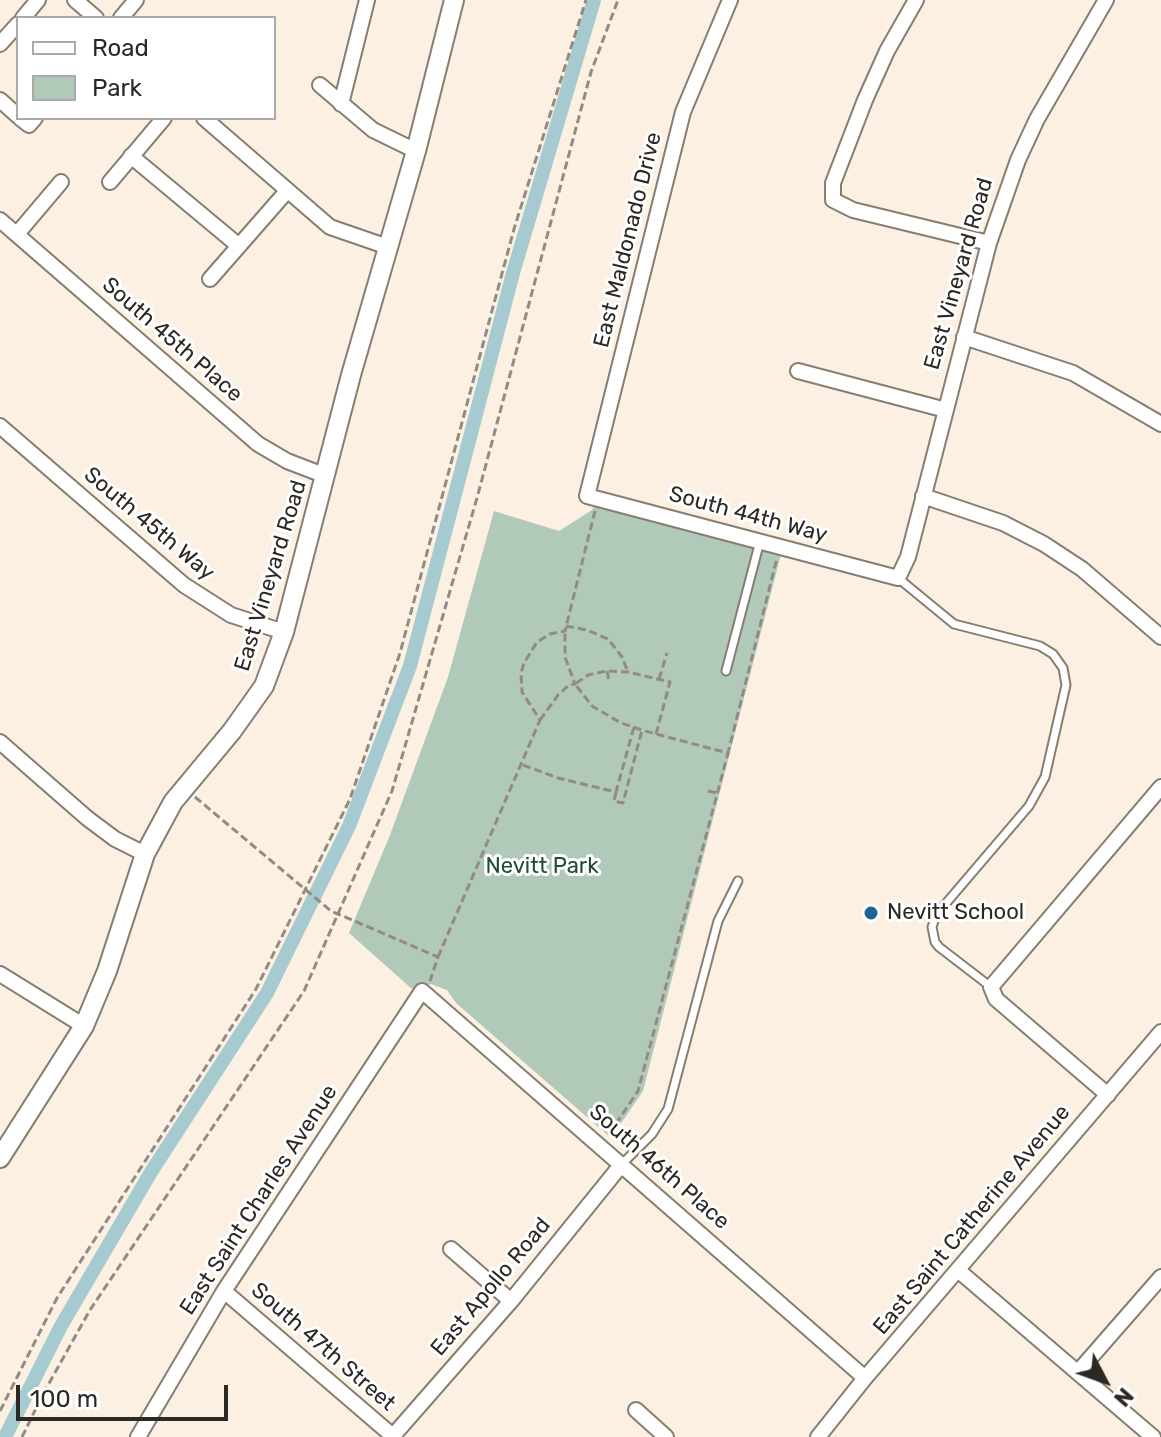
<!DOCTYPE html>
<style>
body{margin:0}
#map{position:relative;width:1161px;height:1437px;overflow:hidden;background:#fbf0e2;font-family:Rubik,sans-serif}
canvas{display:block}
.legend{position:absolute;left:16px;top:16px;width:260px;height:104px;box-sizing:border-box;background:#fff;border:2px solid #aba9a7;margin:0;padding:10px 14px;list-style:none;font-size:24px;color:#2c2823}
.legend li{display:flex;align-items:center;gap:16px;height:40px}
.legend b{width:40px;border:2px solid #aba9a7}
.north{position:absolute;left:1065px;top:1341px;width:80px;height:80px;-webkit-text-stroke:6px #fff;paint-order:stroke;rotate:131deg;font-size:22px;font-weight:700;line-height:32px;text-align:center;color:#2c2823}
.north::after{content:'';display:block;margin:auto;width:28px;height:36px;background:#2c2823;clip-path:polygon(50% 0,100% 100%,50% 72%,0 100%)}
.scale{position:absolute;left:16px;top:1385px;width:212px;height:36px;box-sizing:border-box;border:4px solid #2c2823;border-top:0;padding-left:10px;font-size:24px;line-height:28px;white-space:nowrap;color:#2c2823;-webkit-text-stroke:6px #fff;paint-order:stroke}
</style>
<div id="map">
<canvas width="1161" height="1437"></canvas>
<ul class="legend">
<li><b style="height:10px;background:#fff"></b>Road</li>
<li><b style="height:22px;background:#b1c9b8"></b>Park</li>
</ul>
<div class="north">N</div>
<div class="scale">100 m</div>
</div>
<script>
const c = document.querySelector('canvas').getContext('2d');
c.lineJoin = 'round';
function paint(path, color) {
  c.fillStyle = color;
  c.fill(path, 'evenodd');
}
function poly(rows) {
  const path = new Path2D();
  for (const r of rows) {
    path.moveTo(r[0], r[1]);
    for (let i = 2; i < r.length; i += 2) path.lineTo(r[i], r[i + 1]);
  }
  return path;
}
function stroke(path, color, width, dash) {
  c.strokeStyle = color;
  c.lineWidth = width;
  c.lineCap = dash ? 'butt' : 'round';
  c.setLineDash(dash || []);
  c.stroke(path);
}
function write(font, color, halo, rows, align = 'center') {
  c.font = font + ' Rubik,sans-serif';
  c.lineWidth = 6;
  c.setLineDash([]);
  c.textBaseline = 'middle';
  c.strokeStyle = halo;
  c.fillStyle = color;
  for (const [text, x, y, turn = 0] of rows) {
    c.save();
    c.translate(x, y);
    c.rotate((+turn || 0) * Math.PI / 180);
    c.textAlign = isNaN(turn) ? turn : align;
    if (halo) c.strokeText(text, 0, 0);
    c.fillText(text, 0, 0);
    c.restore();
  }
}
paint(poly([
 [594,506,781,554,643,1091,611,1138,456,1003,447,990,431,984,412,989,349,933,390,835,448,677,494,511,559,531,592,510]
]), '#b1c9b8');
stroke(poly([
 [5,1437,61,1326,151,1172,267,993,349,826,410,666,513,273,594,0]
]), '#a5cacf', 14);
const service = poly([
 [898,578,954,624,1040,646,1053,654,1063,668,1066,685,1045,777,1029,806,936,915,932,927,935,942,939,947,991,987],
 [726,671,760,541],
 [622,1164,652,1134,668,1109,718,921,738,881]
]);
const minor = poly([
 [75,0,96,18],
 [730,0,683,112,587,496,898,578,908,557,989,243,1018,160,1037,119,1106,0],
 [916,0,887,51,865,100,833,183,833,200,853,210,989,243],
 [23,18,38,0],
 [121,18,136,0],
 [0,44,18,24],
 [320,85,373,130,416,151],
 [0,100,18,116],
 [341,104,367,0],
 [20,118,29,125,35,118],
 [204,118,330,227,388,247],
 [131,156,239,246],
 [110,182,164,118],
 [0,220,258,444,287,461,326,476],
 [17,234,61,182],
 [210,279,287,191],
 [964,337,1073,373,1161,424],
 [798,371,946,410],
 [0,426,184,585,231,615,284,632],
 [923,496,1003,523,1044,544,1082,569,1161,637],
 [0,742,87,818,115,839,145,854],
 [0,974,84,1026],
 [1108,1095,996,999,991,987,1161,787],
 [451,1249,511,1301],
 [959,1271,1153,1437],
 [224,1291,394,1437],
 [1078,1372,1161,1277],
 [636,1410,666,1437],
 [138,1437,224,1291,422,991,865,1378],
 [392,1437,511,1301,622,1164],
 [818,1437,865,1378,1161,1032]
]);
const tertiary = poly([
 [0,1158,84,1026,107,971,145,854,173,802,232,731,264,686,284,632,351,375,416,151,454,0]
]);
stroke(service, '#877d71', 11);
stroke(minor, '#877d71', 18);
stroke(tertiary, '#877d71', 22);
stroke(poly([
 [566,626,587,630,608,639,622,657,628,672],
 [607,671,609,681],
 [659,679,667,653],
 [540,720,558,695,569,685,575,684,565,657,565,631],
 [656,734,670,682,628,672,607,671,588,675,575,684,592,706,621,723,642,730,656,734,728,753,777,558],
 [523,765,558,778,616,792,634,727],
 [708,791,717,793],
 [616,792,614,801,623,803,642,730],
 [195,797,331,911,438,957,430,981],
 [438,957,540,720,522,692,521,673,524,663,537,642,550,634,565,631,595,511],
 [609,1134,638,1091,728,753],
 [0,1411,57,1298,256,989,350,799,400,653,514,229,586,0],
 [22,1437,43,1394,90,1310,304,991,392,791,477,498,591,72,618,0]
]), '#938b82', 3, [8, 4]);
stroke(service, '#fff', 7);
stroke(minor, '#fff', 14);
stroke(tertiary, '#fff', 18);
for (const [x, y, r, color] of [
 [871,913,8,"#1c6398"]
]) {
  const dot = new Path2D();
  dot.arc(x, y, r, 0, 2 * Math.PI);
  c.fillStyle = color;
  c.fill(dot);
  stroke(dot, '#fff', 3);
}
write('22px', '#2c2823', '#fff', [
 ["East Maldonado Drive",628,240,-76],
 ["East Vineyard Road",959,274,-74],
 ["South 45th Place",172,340,41],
 ["South 44th Way",748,515,15],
 ["South 45th Way",149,524,40],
 ["East Vineyard Road",271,576,-73],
 ["South 46th Place",659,1167,41],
 ["East Saint Charles Avenue",259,1200,-57],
 ["East Saint Catherine Avenue",972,1220,-50],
 ["East Apollo Road",491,1287,-50],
 ["South 47th Street",323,1347,41]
]);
write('22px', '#1f4d32', '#fff', [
 ["Nevitt Park",542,867]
]);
write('22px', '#2c2823', '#fff', [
 ["Nevitt School",887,913]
], 'left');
</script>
